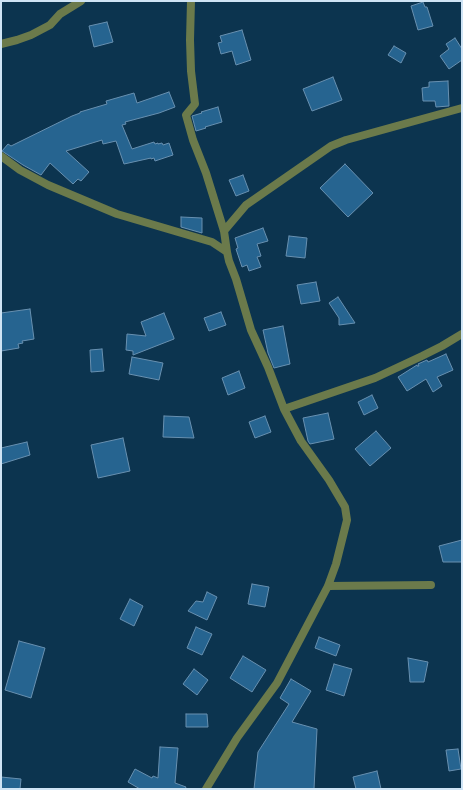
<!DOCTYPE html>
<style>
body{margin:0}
#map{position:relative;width:463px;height:790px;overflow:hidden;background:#0c344f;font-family:Rubik,sans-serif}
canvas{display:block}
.frame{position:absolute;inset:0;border:2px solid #cfe4f5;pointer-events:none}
</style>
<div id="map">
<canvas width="463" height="790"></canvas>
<div class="frame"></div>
</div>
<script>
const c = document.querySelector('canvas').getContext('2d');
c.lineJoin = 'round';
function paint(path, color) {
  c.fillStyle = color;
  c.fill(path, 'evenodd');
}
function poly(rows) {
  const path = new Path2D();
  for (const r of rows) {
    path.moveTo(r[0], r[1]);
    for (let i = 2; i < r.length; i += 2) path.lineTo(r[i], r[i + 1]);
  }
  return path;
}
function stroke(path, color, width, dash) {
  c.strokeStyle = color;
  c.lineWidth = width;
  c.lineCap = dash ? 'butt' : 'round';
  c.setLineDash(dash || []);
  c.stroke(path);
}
const building = poly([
 [423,2,425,7,427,7,433,26,418,30,411,6,423,2],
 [107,22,113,42,94,47,89,26,107,22],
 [242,30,251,60,236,65,232,51,221,54,218,43,222,42,220,36,242,30],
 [455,38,462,49,462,60,449,69,440,56,449,49,446,44,455,38],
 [394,46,406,53,401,63,388,55,394,46],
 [333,77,342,100,312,111,303,89,333,77],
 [448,81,449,106,436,107,435,101,423,101,422,88,429,87,429,82,448,81],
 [169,92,175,107,159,113,125,122,126,124,122,125,132,149,154,142,155,144,158,143,158,144,162,143,163,145,169,143,173,155,155,161,154,158,151,159,151,158,124,164,116,141,103,144,102,140,66,151,89,172,81,181,78,179,73,184,50,163,41,175,23,165,2,151,8,144,11,146,72,116,80,113,80,112,107,104,106,101,134,93,137,103,169,92],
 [218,107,222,122,205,127,206,128,196,131,192,116,202,113,201,112,218,107],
 [345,164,373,193,348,217,320,188,345,164],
 [243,175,249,191,236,196,229,180,243,175],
 [181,217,202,218,202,233,181,227,181,217],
 [263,228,268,241,257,244,261,256,257,257,261,267,249,271,247,265,242,267,236,249,238,248,235,238,263,228],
 [289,236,307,238,305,258,286,256,289,236],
 [316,282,320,301,301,304,297,285,316,282],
 [338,297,355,323,339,325,339,318,329,303,338,297],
 [30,309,34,339,22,341,23,343,18,344,19,348,1,351,1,313,30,309],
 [221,312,226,325,209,331,204,318,221,312],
 [164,313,174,338,174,339,133,355,133,351,126,350,127,334,146,336,141,322,164,313],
 [283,326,290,364,274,368,268,353,263,330,283,326],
 [102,349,104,371,91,372,90,350,102,349],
 [446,354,453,370,437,377,442,386,433,392,426,379,407,391,398,377,417,365,417,366,419,366,418,364,427,360,428,362,446,354],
 [132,357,163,363,159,380,129,374,132,357],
 [239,371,245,388,228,395,222,378,239,371],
 [372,395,378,408,364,415,358,402,372,395],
 [328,413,334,439,310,444,308,441,303,418,328,413],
 [164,416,189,417,194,438,163,437,164,416],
 [265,416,271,432,255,438,249,422,265,416],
 [376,431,391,448,370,466,355,449,376,431],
 [123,438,130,471,98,478,91,445,123,438],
 [27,442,30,455,1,464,1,448,27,442],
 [462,540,462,562,443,562,439,546,462,540],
 [252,584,269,587,265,607,248,604,252,584],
 [207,592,217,597,207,620,188,611,196,601,203,602,207,592],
 [130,599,143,606,134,626,120,619,130,599],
 [196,627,212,634,202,655,187,648,196,627],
 [319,637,340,645,336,656,315,648,319,637],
 [19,641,45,648,31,698,5,690,19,641],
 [243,656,266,670,252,692,230,678,243,656],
 [408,658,428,662,424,682,410,682,408,658],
 [334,664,352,669,344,696,326,690,334,664],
 [194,669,208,680,197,695,183,684,194,669],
 [291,679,311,691,292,722,317,729,314,789,254,789,258,752,289,704,280,698,291,679],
 [186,714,207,714,208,727,186,727,186,714],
 [160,747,178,748,175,783,186,787,185,789,140,789,128,782,135,769,152,778,153,776,158,778,160,747],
 [458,749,461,769,449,771,446,750,458,749],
 [377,771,381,789,356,789,353,777,377,771],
 [1,777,21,779,20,789,1,789,1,777]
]);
paint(building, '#266490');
stroke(building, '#6890b0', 1);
stroke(poly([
 [191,1,190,40,191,71,195,104,186,115,193,140,206,173,224,231,227,252],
 [1,44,17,40,31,35,50,25,60,14,81,1],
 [1,156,20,170,48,185,117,214,212,242,227,252,229,261,236,279,251,330,268,367,284,409,301,441,329,480,345,507,347,520,336,564,328,586,277,683,237,738,206,789],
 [224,231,246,205,331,146,346,140,422,119,462,108],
 [284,409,375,378,422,356,442,346,462,334],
 [328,586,431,585]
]), '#6b7a4b', 8);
</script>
